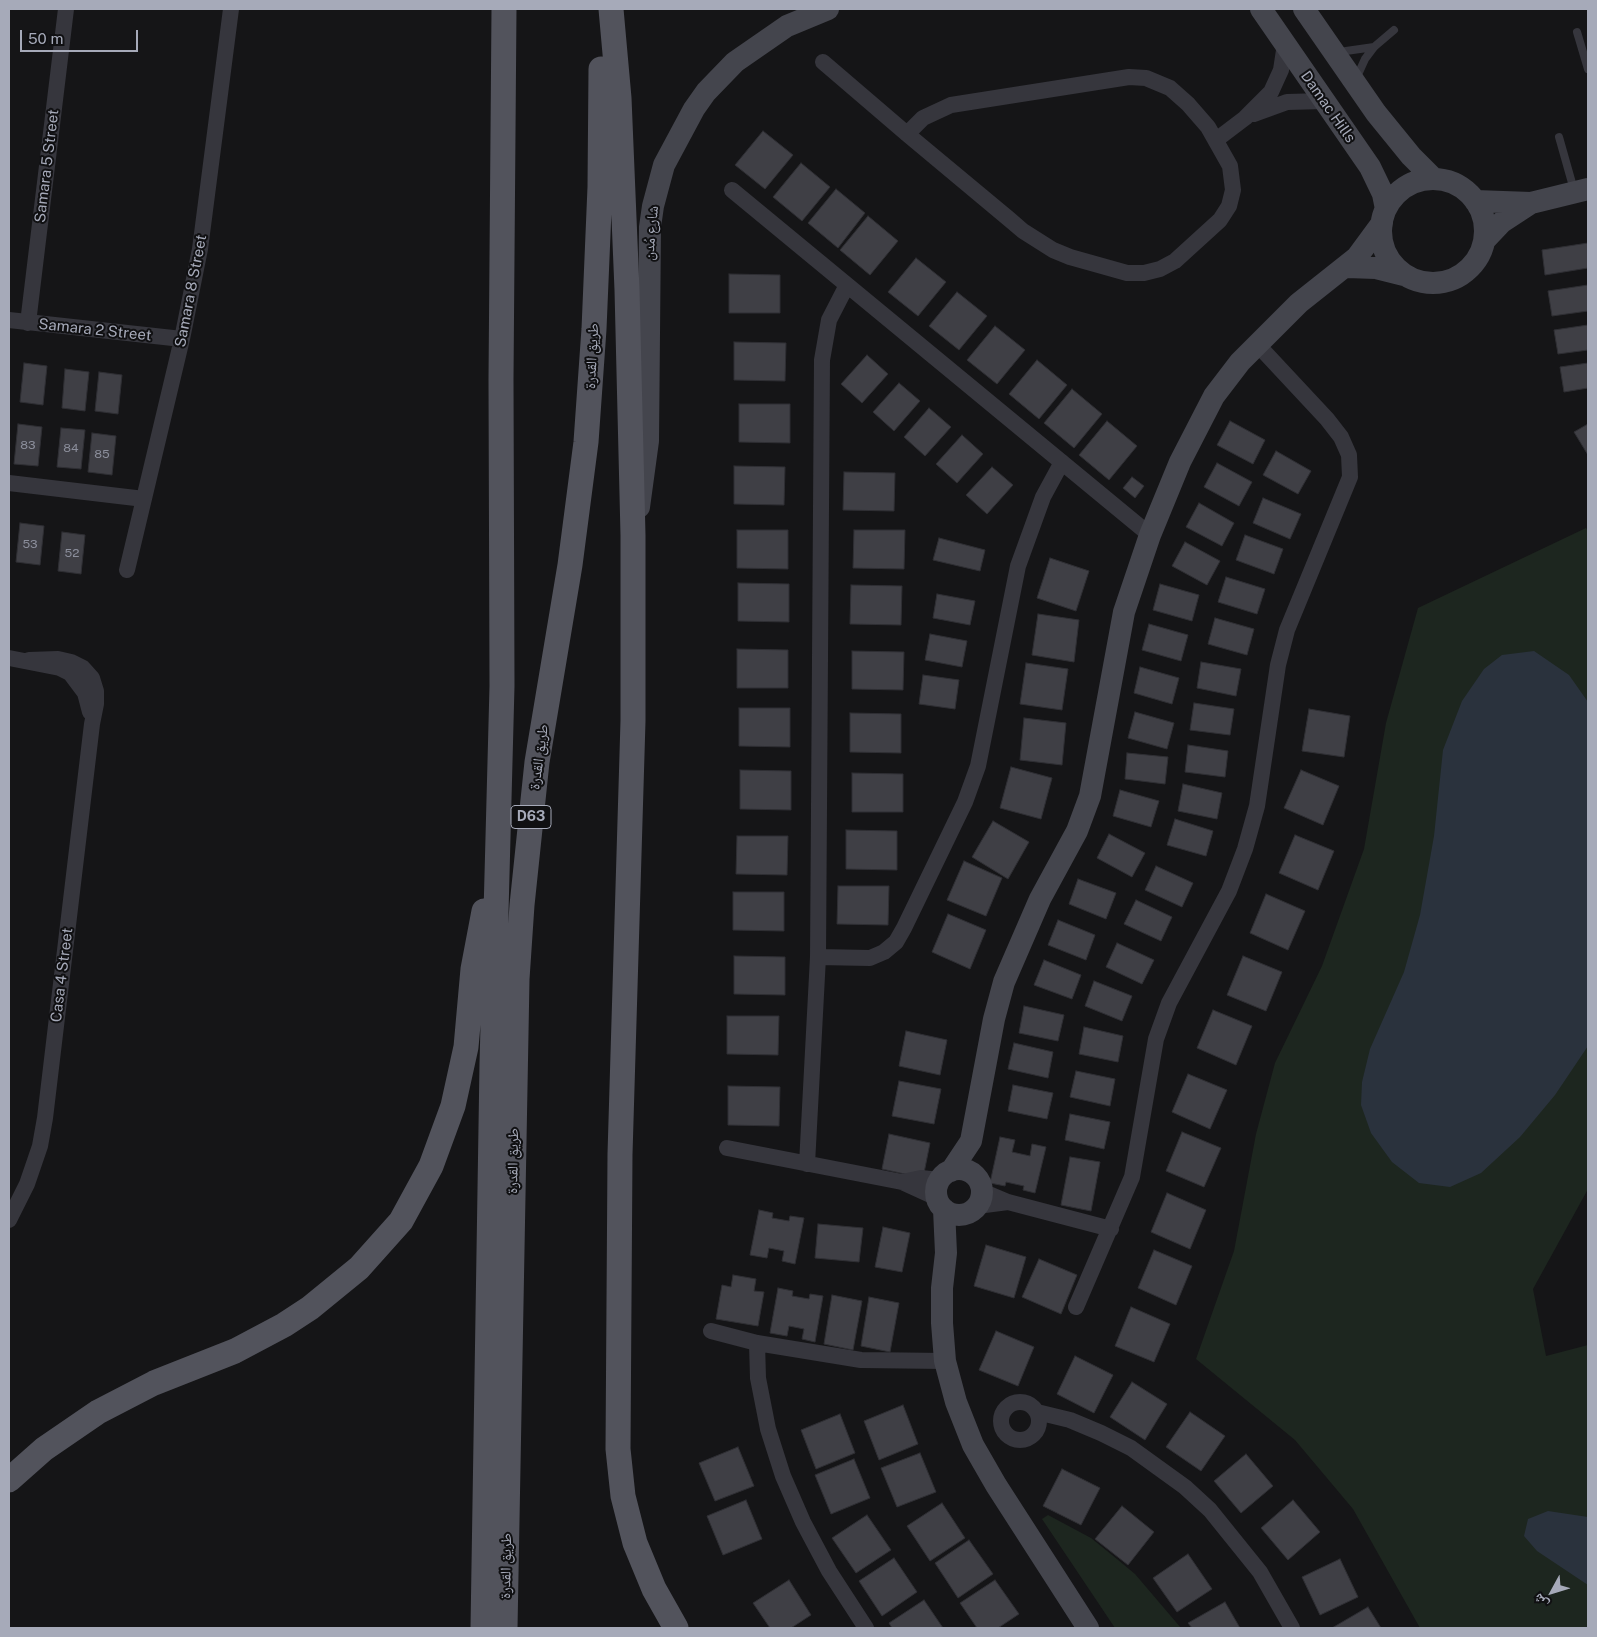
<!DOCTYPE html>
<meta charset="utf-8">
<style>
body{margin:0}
#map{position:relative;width:1597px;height:1637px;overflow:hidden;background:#151517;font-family:"Public Sans","Noto Naskh Arabic",sans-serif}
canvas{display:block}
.frame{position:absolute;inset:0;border:10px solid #a6aab9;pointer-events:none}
.north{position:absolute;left:1527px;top:1567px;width:50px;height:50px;-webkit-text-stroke:4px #101012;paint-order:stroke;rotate:231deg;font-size:14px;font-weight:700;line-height:20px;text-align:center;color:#a6aab9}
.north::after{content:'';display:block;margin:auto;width:18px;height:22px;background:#a6aab9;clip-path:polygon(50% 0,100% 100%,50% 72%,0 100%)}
.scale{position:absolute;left:20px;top:30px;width:118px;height:22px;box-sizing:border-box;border:2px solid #a6aab9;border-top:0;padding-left:6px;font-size:15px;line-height:18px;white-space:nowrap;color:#a6aab9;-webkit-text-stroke:4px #101012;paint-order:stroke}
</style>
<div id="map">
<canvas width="1597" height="1637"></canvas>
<div class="frame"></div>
<div class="north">ش</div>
<div class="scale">50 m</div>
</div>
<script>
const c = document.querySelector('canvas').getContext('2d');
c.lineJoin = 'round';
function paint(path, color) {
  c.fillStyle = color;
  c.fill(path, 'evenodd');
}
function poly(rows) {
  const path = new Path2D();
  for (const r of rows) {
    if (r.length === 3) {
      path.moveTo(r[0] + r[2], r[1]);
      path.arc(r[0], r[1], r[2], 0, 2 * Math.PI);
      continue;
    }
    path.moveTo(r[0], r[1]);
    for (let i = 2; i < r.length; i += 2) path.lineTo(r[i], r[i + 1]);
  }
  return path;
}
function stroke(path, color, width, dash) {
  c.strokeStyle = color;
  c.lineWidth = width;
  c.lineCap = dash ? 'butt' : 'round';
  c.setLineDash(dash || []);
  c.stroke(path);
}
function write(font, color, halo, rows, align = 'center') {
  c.font = font + ' "Public Sans","Noto Naskh Arabic",sans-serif';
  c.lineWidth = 4;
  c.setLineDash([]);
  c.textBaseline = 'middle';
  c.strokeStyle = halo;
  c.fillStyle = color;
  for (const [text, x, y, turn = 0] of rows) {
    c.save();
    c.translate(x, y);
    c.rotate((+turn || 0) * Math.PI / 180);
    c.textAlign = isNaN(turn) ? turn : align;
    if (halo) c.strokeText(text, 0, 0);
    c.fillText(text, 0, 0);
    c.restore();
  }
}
paint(poly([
 [1586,528,1588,531,1588,1189,1533,1289,1546,1356,1588,1345,1588,1628,1420,1628,1353,1509,1295,1440,1196,1359,1234,1251,1256,1134,1275,1063,1322,966,1364,849,1386,723,1418,608],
 [1048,1515,1091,1538,1112,1555,1135,1574,1181,1628,1115,1628,1042,1519]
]), '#1d261f');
paint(poly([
 [1534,651,1569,675,1588,702,1588,1046,1555,1095,1520,1137,1481,1173,1450,1187,1419,1183,1392,1162,1371,1133,1361,1105,1362,1082,1370,1049,1404,972,1420,915,1434,836,1443,750,1462,701,1484,669,1502,655],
 [1548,1511,1588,1517,1588,1585,1537,1551,1524,1536,1528,1519]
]), '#2a323d');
const building = poly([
 [763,131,793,155,765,189,735,165,763,131],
 [801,163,830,187,802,221,773,197,801,163],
 [836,189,865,213,838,248,808,223,836,189],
 [868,216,898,241,870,275,840,250,868,216],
 [1588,243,1588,268,1545,275,1542,250,1588,243],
 [916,258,946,282,918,316,888,292,916,258],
 [729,274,780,275,780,313,729,313,729,274],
 [1588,285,1588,311,1552,316,1548,291,1588,285],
 [957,292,987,316,959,350,929,326,957,292],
 [1588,325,1588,350,1558,354,1554,330,1588,325],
 [995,326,1025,350,997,384,967,360,995,326],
 [734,342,786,343,785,381,734,380,734,342],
 [867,355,888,374,862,403,841,384,867,355],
 [1037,360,1067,385,1039,419,1009,394,1037,360],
 [24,363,47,366,43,405,20,402,24,363],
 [1588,363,1588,388,1564,392,1560,367,1588,363],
 [65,369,89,372,85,411,62,408,65,369],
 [99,372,122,375,118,414,95,411,99,372],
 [899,383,920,401,894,431,873,412,899,383],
 [1072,389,1102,414,1074,448,1044,423,1072,389],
 [739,404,790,404,790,443,739,442,739,404],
 [929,408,951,427,925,456,904,437,929,408],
 [1107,421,1137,446,1109,480,1079,455,1107,421],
 [1230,421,1265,440,1253,464,1217,445,1230,421],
 [18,424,42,427,38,466,14,464,18,424],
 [1588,424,1588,455,1574,432,1588,424],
 [61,428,85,430,81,469,57,467,61,428],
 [92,433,116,436,112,475,88,472,92,433],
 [962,435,983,454,957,483,936,464,962,435],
 [1276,451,1311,471,1298,494,1263,475,1276,451],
 [1217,463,1252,482,1239,506,1204,487,1217,463],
 [734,466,785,467,784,505,734,504,734,466],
 [992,467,1013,485,987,514,966,495,992,467],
 [844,472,895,473,894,511,843,510,844,472],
 [1132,477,1144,486,1135,498,1123,488,1132,477],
 [1263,498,1301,514,1290,539,1253,523,1263,498],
 [1199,503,1234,523,1222,546,1186,527,1199,503],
 [20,523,44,526,40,565,16,562,20,523],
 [737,530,788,530,788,569,737,568,737,530],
 [854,530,905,530,904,569,853,568,854,530],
 [62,532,85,535,81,574,58,571,62,532],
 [1245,535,1283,549,1274,574,1236,560,1245,535],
 [939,538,985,550,980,571,933,560,939,538],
 [1185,542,1220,561,1207,585,1172,566,1185,542],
 [1050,558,1089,571,1076,611,1037,598,1050,558],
 [1226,577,1265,589,1257,614,1218,602,1226,577],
 [738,583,789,584,789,622,738,621,738,583],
 [1160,584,1199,595,1192,621,1153,610,1160,584],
 [851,585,902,586,901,625,850,624,851,585],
 [937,594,975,601,970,625,933,618,937,594],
 [1038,614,1079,620,1074,662,1032,655,1038,614],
 [1215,618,1254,629,1247,655,1208,644,1215,618],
 [1149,624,1188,635,1181,661,1142,650,1149,624],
 [930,634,967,641,962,667,925,660,930,634],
 [737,649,788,650,788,688,737,688,737,649],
 [852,651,904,652,903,690,852,689,852,651],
 [1201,662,1241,669,1236,696,1197,688,1201,662],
 [1026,663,1068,669,1062,710,1020,704,1026,663],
 [1140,667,1179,678,1172,704,1134,693,1140,667],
 [923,675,959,680,955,709,919,704,923,675],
 [1194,703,1234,709,1230,735,1190,730,1194,703],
 [739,708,790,708,790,747,739,746,739,708],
 [1309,709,1350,716,1344,757,1302,751,1309,709],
 [1135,712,1174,723,1167,749,1128,738,1135,712],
 [850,713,901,714,901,753,850,752,850,713],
 [1024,718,1066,723,1062,765,1020,760,1024,718],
 [1188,745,1228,751,1225,777,1185,772,1188,745],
 [1127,753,1168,757,1165,784,1125,779,1127,753],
 [1011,767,1052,778,1041,819,1000,808,1011,767],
 [740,770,791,771,791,810,740,809,740,770],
 [1301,770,1339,786,1323,825,1284,808,1301,770],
 [852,773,903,774,903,812,852,812,852,773],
 [1183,784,1222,793,1217,819,1178,811,1183,784],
 [1120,790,1159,801,1151,827,1113,816,1120,790],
 [1175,819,1213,831,1206,856,1167,845,1175,819],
 [993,821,1029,842,1008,879,972,857,993,821],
 [846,830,897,831,897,870,846,869,846,830],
 [1109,834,1145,853,1132,877,1097,858,1109,834],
 [1295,835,1334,851,1318,890,1279,873,1295,835],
 [737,836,788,836,787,875,736,874,737,836],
 [964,861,1002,878,986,916,947,900,964,861],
 [1156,866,1193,883,1182,907,1145,890,1156,866],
 [1078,879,1116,893,1106,919,1069,904,1078,879],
 [838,886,889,886,888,925,837,924,838,886],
 [733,892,784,892,784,931,733,930,733,892],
 [1266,894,1305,911,1288,950,1250,933,1266,894],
 [1136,900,1172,917,1161,941,1124,924,1136,900],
 [948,914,986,930,970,969,932,952,948,914],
 [1058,920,1095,935,1086,960,1048,945,1058,920],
 [1117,943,1154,960,1142,984,1106,967,1117,943],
 [734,956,785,957,785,995,734,994,734,956],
 [1243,956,1282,972,1266,1011,1227,995,1243,956],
 [1044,960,1081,975,1072,999,1034,985,1044,960],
 [1094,981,1132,996,1122,1021,1085,1006,1094,981],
 [1024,1006,1064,1015,1058,1041,1019,1033,1024,1006],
 [1213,1010,1252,1026,1236,1065,1197,1048,1213,1010],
 [727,1016,779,1016,778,1055,727,1054,727,1016],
 [1084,1027,1123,1036,1118,1062,1079,1054,1084,1027],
 [906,1031,947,1040,940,1075,899,1066,906,1031],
 [1014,1043,1053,1052,1048,1078,1008,1069,1014,1043],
 [1076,1071,1115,1079,1110,1106,1070,1097,1076,1071],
 [1188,1074,1227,1090,1210,1129,1172,1112,1188,1074],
 [899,1081,941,1089,934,1124,892,1116,899,1081],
 [1013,1085,1053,1093,1047,1119,1008,1111,1013,1085],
 [728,1086,780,1087,779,1126,728,1125,728,1086],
 [1070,1114,1110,1122,1104,1149,1065,1140,1070,1114],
 [1182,1132,1221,1148,1204,1187,1166,1171,1182,1132],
 [889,1134,930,1143,923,1178,882,1169,889,1134],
 [1000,1137,1015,1140,1012,1152,1030,1156,1032,1144,1046,1147,1035,1193,1023,1190,1024,1186,1006,1182,1005,1186,990,1183,1000,1137],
 [1070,1157,1100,1162,1091,1211,1061,1205,1070,1157],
 [1167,1193,1206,1210,1190,1249,1151,1232,1167,1193],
 [759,1210,773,1213,772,1218,789,1221,790,1216,804,1218,795,1264,782,1261,784,1251,769,1248,767,1258,750,1255,759,1210],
 [818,1224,863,1228,859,1262,815,1258,818,1224],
 [883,1227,910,1233,902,1272,875,1267,883,1227],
 [986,1245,1026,1257,1014,1298,974,1286,986,1245],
 [1154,1250,1192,1266,1176,1305,1138,1288,1154,1250],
 [1039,1259,1077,1275,1061,1314,1022,1297,1039,1259],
 [733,1275,756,1279,754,1291,764,1292,758,1326,716,1319,722,1285,731,1287,733,1275],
 [778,1288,793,1291,792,1296,809,1299,810,1294,823,1296,815,1342,802,1339,804,1329,789,1326,787,1336,770,1333,778,1288],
 [832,1295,862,1301,853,1350,824,1344,832,1295],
 [869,1297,899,1303,890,1352,861,1346,869,1297],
 [1131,1307,1170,1324,1154,1362,1115,1346,1131,1307],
 [996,1331,1034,1347,1018,1386,979,1370,996,1331],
 [1075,1356,1113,1375,1094,1413,1057,1394,1075,1356],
 [1132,1382,1167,1404,1145,1440,1110,1417,1132,1382],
 [903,1405,918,1444,879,1460,864,1421,903,1405],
 [1190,1412,1225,1436,1201,1471,1166,1447,1190,1412],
 [840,1414,855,1453,816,1469,801,1430,840,1414],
 [738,1447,754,1486,715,1501,699,1463,738,1447],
 [920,1453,936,1492,897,1507,881,1468,920,1453],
 [1246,1454,1273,1486,1241,1513,1214,1481,1246,1454],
 [854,1459,870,1498,831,1514,815,1475,854,1459],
 [1062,1469,1100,1488,1081,1525,1043,1506,1062,1469],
 [746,1500,762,1539,723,1555,707,1516,746,1500],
 [1293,1500,1320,1532,1288,1560,1261,1528,1293,1500],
 [942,1503,965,1538,930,1561,907,1526,942,1503],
 [1122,1506,1154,1532,1128,1565,1095,1539,1122,1506],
 [867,1515,891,1550,856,1573,832,1538,867,1515],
 [969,1540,993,1574,958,1598,935,1563,969,1540],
 [1188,1554,1212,1589,1177,1612,1153,1578,1188,1554],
 [894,1558,917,1592,882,1616,859,1581,894,1558],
 [1340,1559,1358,1597,1320,1615,1302,1577,1340,1559],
 [789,1580,811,1615,791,1628,770,1628,753,1603,789,1580],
 [995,1580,1019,1614,998,1628,977,1628,960,1603,995,1580],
 [924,1600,943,1628,892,1628,889,1623,924,1600],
 [1225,1602,1240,1628,1192,1628,1188,1623,1225,1602],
 [1368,1607,1381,1628,1332,1628,1368,1607]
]);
paint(building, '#3f3f45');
stroke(building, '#2f2f34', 1);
stroke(poly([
 [1577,32,1588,69],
 [1339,52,1374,47],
 [1356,79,1365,59,1374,47,1394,30],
 [1559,137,1574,190]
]), '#36363d', 8);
stroke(poly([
 [823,62,907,134,1009,219,1023,231,1053,250,1070,257,1127,273,1144,273,1160,269,1175,261,1220,220,1229,206,1233,190,1230,166,1208,127,1188,104,1170,88,1146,78,1129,77,951,105,923,118,907,134],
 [1254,114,1287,102,1324,101],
 [1216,140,1245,118,1271,92,1281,70,1285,44],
 [732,190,1150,535],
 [9,320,182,339],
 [28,323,66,9],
 [9,483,144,499],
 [127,570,182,339,200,249,231,9],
 [9,658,60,668,70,673,85,693,90,712],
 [818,957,870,958,884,952,896,942,904,928,965,802,978,766,1018,566,1043,497,1062,462],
 [727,1148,902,1182,937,1198],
 [807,1164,818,957,822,360,829,320,847,285],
 [902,1182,921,1178,940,1180],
 [982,1191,1008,1202,1111,1229],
 [977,1206,1008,1202],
 [9,1220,27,1184,40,1146,45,1118,92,724,96,704,96,691,92,678,83,668,71,662,58,659,29,660],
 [1076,1307,1132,1177,1156,1039,1169,1003,1229,891,1245,849,1257,806,1278,665,1287,630,1350,477,1349,455,1341,437,1327,419,1257,344],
 [711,1331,757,1343,861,1360,945,1361],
 [757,1343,758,1378,768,1429,783,1476,803,1522,829,1571,866,1628],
 [1020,1421,19],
 [1037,1412,1070,1420,1101,1433,1131,1448,1185,1487,1210,1510,1260,1572,1292,1628]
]), '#36363d', 16);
stroke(poly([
 [1261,9,1370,167,1383,194,1386,209],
 [1304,9,1376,113,1411,156,1434,179],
 [1433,231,52],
 [1475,201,1531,203,1588,189],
 [1484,241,1502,222,1531,203],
 [1347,267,1376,268,1404,275],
 [639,507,648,441,650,227,653,206,664,165,694,109,706,92,735,62,787,26,828,9],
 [959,1192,23],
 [951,1171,971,1141,994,1019,1004,982,1040,899,1077,831,1090,796,1124,612,1150,535,1180,462,1214,396,1240,362,1299,303,1357,257,1382,223],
 [944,1209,946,1253,942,1288,942,1323,945,1361,956,1402,973,1445,996,1485,1088,1628]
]), '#44454d', 22);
stroke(poly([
 [611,9,619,98,627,290,633,535,633,721,620,1154,618,1449,623,1496,635,1543,654,1589,676,1628],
 [9,1480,44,1449,98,1412,154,1383,235,1351,284,1325,310,1308,359,1268,401,1221,431,1166,453,1106,466,1047,473,969,484,911],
 [483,1628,492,1064,502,686,501,379,504,9],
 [505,1628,517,979,522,905,537,762,570,565,586,442,594,329,600,187,601,69]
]), '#52535c', 25);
write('12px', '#8c8f9c', null, [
 ["83",28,445],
 ["84",71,448],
 ["85",102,454],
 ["53",30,544],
 ["52",72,553]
]);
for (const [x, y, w] of [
 [531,817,40]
]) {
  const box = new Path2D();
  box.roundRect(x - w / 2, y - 11.5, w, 23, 4);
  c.fillStyle = '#101012';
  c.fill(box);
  stroke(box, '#a6aab9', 1);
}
write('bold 14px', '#a6aab9', null, [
 ["D63",531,817]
]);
write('15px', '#a6aab9', '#101012', [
 ["Damac Hills",1328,107,55],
 ["Samara 5 Street",47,166,-83],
 ["شارع مُدن",651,233,-85],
 ["Samara 8 Street",191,291,-79],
 ["Samara 2 Street",95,330,6],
 ["طريق القدرة",592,356,-87],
 ["طريق القدرة",539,757,-82],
 ["Casa 4 Street",62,975,-83],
 ["طريق القدرة",513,1161,-89],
 ["طريق القدرة",506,1566,-89]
]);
</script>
